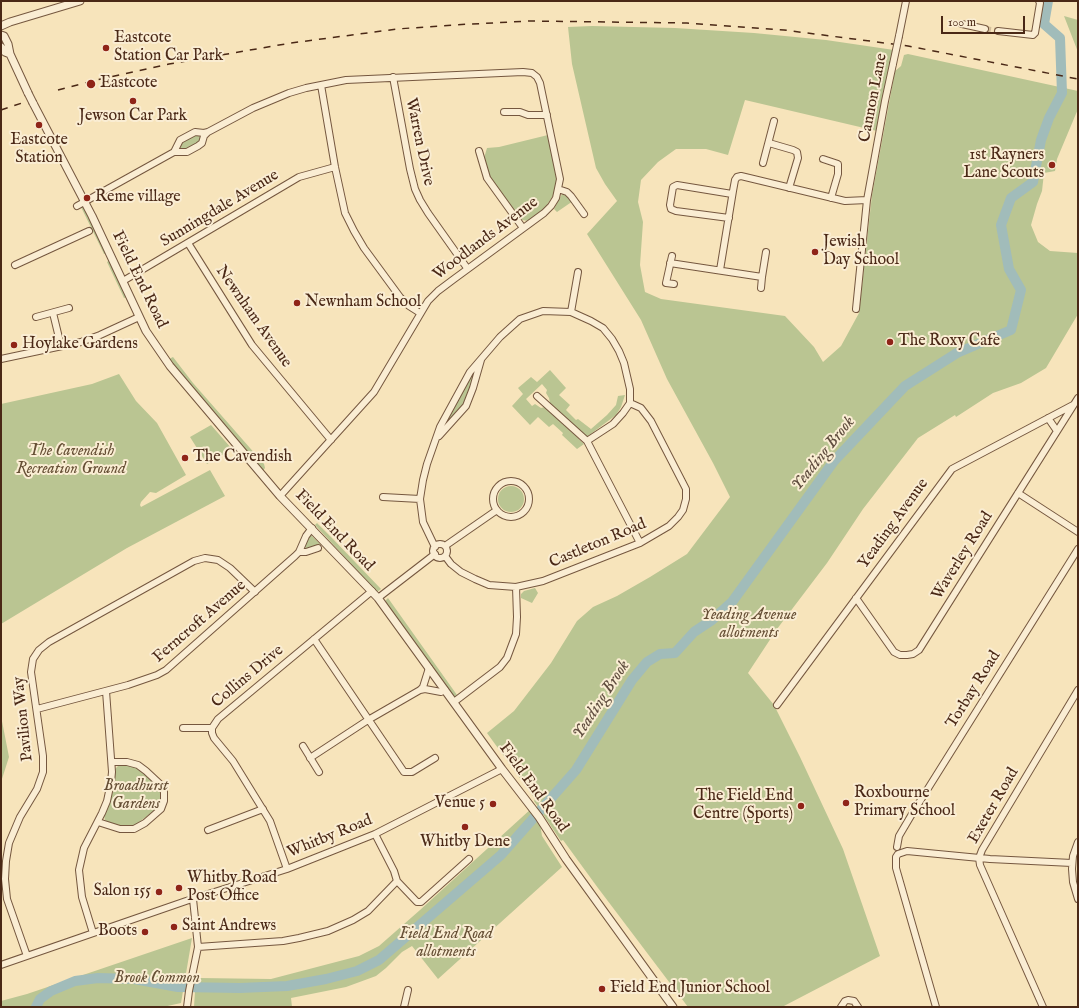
<!DOCTYPE html>
<style>
body{margin:0}
#map{position:relative;width:1079px;height:1008px;overflow:hidden;background:#f7e4bb;font-family:"IM FELL English",serif}
canvas{display:block}
.frame{position:absolute;inset:0;border:2px solid #4a2816;pointer-events:none}
.scale{position:absolute;left:941px;top:16px;width:84px;height:18px;box-sizing:border-box;border:2px solid #4a2816;border-top:0;padding-left:5px;font-size:12px;line-height:14px;white-space:nowrap;color:#4a2816;-webkit-text-stroke:3px #faedd3;paint-order:stroke}
</style>
<div id="map">
<canvas width="1079" height="1008"></canvas>
<div class="frame"></div>
<div class="scale">100 m</div>
</div>
<script>
const c = document.querySelector('canvas').getContext('2d');
c.lineJoin = 'round';
function paint(path, color) {
  c.fillStyle = color;
  c.fill(path, 'evenodd');
}
function poly(rows) {
  const path = new Path2D();
  for (const r of rows) {
    if (r.length === 3) {
      path.moveTo(r[0] + r[2], r[1]);
      path.arc(r[0], r[1], r[2], 0, 2 * Math.PI);
      continue;
    }
    path.moveTo(r[0], r[1]);
    for (let i = 2; i < r.length; i += 2) path.lineTo(r[i], r[i + 1]);
  }
  return path;
}
function stroke(path, color, width, dash) {
  c.strokeStyle = color;
  c.lineWidth = width;
  c.lineCap = dash ? 'butt' : 'round';
  c.setLineDash(dash || []);
  c.stroke(path);
}
function write(font, color, halo, rows, align = 'center') {
  c.font = font + ' "IM FELL English",serif';
  c.lineWidth = 4;
  c.setLineDash([]);
  c.textBaseline = 'middle';
  c.strokeStyle = halo;
  c.fillStyle = color;
  for (const [text, x, y, turn = 0] of rows) {
    c.save();
    c.translate(x, y);
    c.rotate((+turn || 0) * Math.PI / 180);
    c.textAlign = isNaN(turn) ? turn : align;
    if (halo) c.strokeText(text, 0, 0);
    c.fillText(text, 0, 0);
    c.restore();
  }
}
paint(poly([
 [1064,16,1078,20,1078,52],
 [592,26,675,28,754,33,826,40,894,50,877,131,745,100,728,155,706,149,676,149,658,162,641,180,638,202,643,222,640,265,645,292,661,299,785,316,814,347,823,362,841,346,859,313,872,195,895,71,901,66,904,55,908,54,1078,91,1078,109,1057,159,1055,171,1044,173,1042,191,1037,204,1031,225,1038,242,1050,251,1078,253,1078,314,1046,368,1021,383,993,393,956,417,955,415,918,438,863,509,827,563,777,629,748,673,774,705,800,757,843,849,880,956,782,1007,688,1007,598,888,563,840,561,841,534,801,535,799,487,733,514,711,551,663,577,621,593,607,617,596,650,577,687,554,730,497,713,463,667,379,641,320,587,234,617,201,605,184,596,168,572,64,568,27],
 [195,133,201,135,202,138,202,142,187,150,180,149,179,147,179,143],
 [548,135,557,178,554,194,545,208,528,221,522,220,519,219,490,178,484,158,487,148,499,147],
 [562,194,567,196,573,201,557,212,554,209],
 [81,207,83,207,106,254,104,254],
 [110,260,128,297,124,298,107,262],
 [173,357,193,383,264,464,265,468,263,471,169,359],
 [476,370,465,403,444,426,443,425,472,371],
 [550,370,566,388,559,395,570,405,566,410,576,420,578,419,591,429,607,415,616,405,618,396,625,395,621,407,616,415,588,436,585,436,576,429,550,403,549,398,546,393,547,390,542,384,526,399,532,406,535,404,541,408,545,407,578,438,584,444,577,449,562,435,563,433,553,424,549,427,538,417,530,425,512,406,523,394,518,388,531,377,537,382],
 [119,374,136,401,157,423,186,475,156,493,150,492,141,502,140,505,141,507,210,470,225,496,127,548,1,624,1,404,92,384],
 [211,425,232,449,207,464,190,437],
 [511,499,13],
 [317,523,331,537,381,589,377,592,315,525],
 [310,534,321,545,308,549,304,547],
 [535,588,538,593,532,603,521,598,521,594,524,591],
 [388,598,457,695,454,697,385,601],
 [1,716,9,757,1,782],
 [128,764,138,768,144,773,159,787,161,793,160,800,158,808,135,825,125,826,109,823,105,820,104,816,112,795,114,786,115,769,119,765],
 [532,808,539,817,542,836,562,867,438,979,412,946,402,952,386,968,376,976,346,987,291,998,292,1007,194,1007,195,991,199,978,271,979,359,956,379,946,420,910],
 [192,938,181,1003,163,1007,1,1007,1,1001,27,994]
]), '#bac592');
stroke(poly([
 [36,1007,40,999,51,991,75,981,98,978,134,979,178,987,240,988,287,986,326,979,357,971,379,960,501,855,576,770,632,680,647,662,660,654,675,653,694,632,712,620,732,602,834,461,905,386,957,353,1011,330,1021,290,1009,269,1001,225,1011,198,1033,182,1041,140,1049,118,1062,93,1060,38,1044,24,1048,1]
]), '#a1bcba', 10);
stroke(poly([
 [985,29,998,31]
]), '#d4be9a', 6, [6, 3]);
const minor = poly([
 [962,24,985,29],
 [998,31,1033,35,1035,33,1040,3,1039,1],
 [899,36,906,1],
 [393,77,410,169,415,189,420,200,428,213,467,268],
 [321,85,335,167,345,213,354,231,364,248,400,297,409,306,420,313],
 [504,112,520,112,528,115,547,115],
 [769,143,793,150,797,152,798,158,789,188],
 [479,151,487,178,523,228],
 [174,152,180,140,195,132,204,133,208,132,253,108,289,93,306,88,346,80,523,72,532,73,537,77,540,83,560,179,556,198,551,206,544,213,454,279,438,291,428,301,374,392,280,496],
 [823,159,838,164,838,174,831,198],
 [763,163,774,121],
 [558,189,567,192,571,196,584,214],
 [77,206,174,152,187,152,198,146,202,143,204,136,208,132],
 [729,218,676,211,671,209,670,205,673,187,677,185,732,194],
 [188,243,252,345,331,440],
 [672,256,666,283,674,284],
 [670,263,762,277,766,252],
 [15,265,89,231],
 [720,270,733,191,735,180,737,177,741,176,845,201,867,200],
 [123,281,299,177,335,167],
 [761,288,762,277],
 [856,309,867,200,885,101,893,64],
 [571,312,578,272],
 [53,313,61,346],
 [36,317,69,308],
 [1,359,81,342,100,335,139,317],
 [537,396,587,441,613,424,623,413,630,403],
 [1048,418,1057,431],
 [439,436,466,406,473,388,481,360],
 [587,441,640,543],
 [511,499,18],
 [1018,493,1078,532],
 [383,497,420,499],
 [440,551,7],
 [445,546,497,510],
 [435,547,423,522,420,499,423,480,427,464,440,427,470,372,500,337,520,319,543,311,571,312,591,321,603,328,612,339,619,351,624,363,630,389,630,403],
 [299,552,306,552,318,548],
 [445,556,451,564,461,572,475,579,489,585,516,587,543,581,640,543,669,526,678,517,683,510,686,499,686,489,651,421,641,408,630,403],
 [378,598,435,554],
 [856,598,894,652,900,655,907,655,913,654,919,650,1078,398],
 [314,639,404,772,412,772,435,758],
 [420,690,425,689,441,692,445,690],
 [454,702,500,667,507,658,516,634,517,617,516,587],
 [777,705,952,469,1073,405],
 [37,709,128,685,157,675,166,670,295,556,299,552,306,536,312,528],
 [183,728,212,728],
 [303,746,319,772],
 [310,758,368,720,420,690,423,687,429,668],
 [98,822,120,829,134,829,145,823,161,809,164,801,164,792,161,785,146,771,138,765,127,762,112,762],
 [208,830,263,809],
 [1078,842,1073,856,1072,869,1073,882,1078,899],
 [897,847,899,836,912,814,1078,549],
 [287,869,270,821,233,761,214,738,212,733,212,728,218,719,372,591],
 [397,881,417,902,421,902,469,859],
 [93,933,82,897,79,870,84,848,102,813,107,801,111,782,112,772,106,691],
 [198,947,283,941,299,938,328,931,353,920,368,911,397,881,394,871,375,834],
 [27,956,7,899,5,879,6,861,9,843,20,817,37,789,43,772,43,756,31,672,33,659,39,650,49,642,194,561,205,558,218,560,230,568,255,592],
 [1,965,186,901,287,869,375,834,502,769],
 [187,1007,189,991,198,947,193,899],
 [404,1007,408,990],
 [841,1007,845,1001,848,1000,854,1001,858,1007],
 [936,1007,896,868,896,857,898,854,907,851,990,859,1072,863],
 [1043,1007,980,865,979,858,982,850,1078,690]
]);
const tertiary = poly([
 [1,26,10,22,80,1],
 [1,35,4,36,8,44,10,54,28,93],
 [1,47,5,52,10,54],
 [33,103,92,216,146,331,170,366,280,496,378,598,502,769,539,817,566,859,673,1007]
]);
stroke(minor, '#75573f', 8);
stroke(tertiary, '#75573f', 9);
stroke(minor, '#faedd3', 6);
stroke(tertiary, '#faedd3', 7);
stroke(poly([
 [58,90,96,80,169,64,291,43,397,29,453,25,530,21,687,23,784,30,908,46,1078,79],
 [1,110,25,102]
]), '#4a2816', 1.5, [7, 7]);
const minorBridge = poly([
 [893,64,899,36]
]);
const tertiaryBridge = poly([
 [28,93,33,103]
]);
stroke(minorBridge, '#75573f', 8, []);
stroke(tertiaryBridge, '#75573f', 9, []);
stroke(minorBridge, '#faedd3', 6);
stroke(tertiaryBridge, '#faedd3', 7);
for (const [x, y, r, color] of [
 [106,48,4,"#8f2418"],
 [91,84,5,"#8f2418"],
 [133,101,4,"#8f2418"],
 [39,125,4,"#8f2418"],
 [1052,165,4,"#8f2418"],
 [87,198,4,"#8f2418"],
 [815,252,4,"#8f2418"],
 [297,303,4,"#8f2418"],
 [890,342,4,"#8f2418"],
 [14,345,4,"#8f2418"],
 [185,458,4,"#8f2418"],
 [846,803,4,"#8f2418"],
 [493,804,4,"#8f2418"],
 [801,806,4,"#8f2418"],
 [465,827,4,"#8f2418"],
 [179,888,4,"#8f2418"],
 [159,892,4,"#8f2418"],
 [174,927,4,"#8f2418"],
 [145,932,4,"#8f2418"],
 [602,989,4,"#8f2418"]
]) {
  const dot = new Path2D();
  dot.arc(x, y, r, 0, 2 * Math.PI);
  c.fillStyle = color;
  c.fill(dot);
  stroke(dot, '#faedd3', 1.5);
}
write('16px', '#4a2816', '#faedd3', [
 ["Eastcote",114,39],
 ["Station Car Park",114,57],
 ["Eastcote",100,84],
 ["Jewson Car Park",133,117,"center"],
 ["Eastcote",39,141,"center"],
 ["Station",39,159,"center"],
 ["1st Rayners",1044,156,"right"],
 ["Lane Scouts",1044,174,"right"],
 ["Reme village",95,198],
 ["Jewish",823,243],
 ["Day School",823,261],
 ["Newnham School",305,303],
 ["The Roxy Cafe",898,342],
 ["Hoylake Gardens",22,345],
 ["The Cavendish",193,458],
 ["Roxbourne",854,794],
 ["Primary School",854,812],
 ["The Field End",793,797,"right"],
 ["Centre (Sports)",793,815,"right"],
 ["Venue 5",485,804,"right"],
 ["Whitby Dene",465,843,"center"],
 ["Whitby Road",187,879],
 ["Post Office",187,897],
 ["Salon 155",151,892,"right"],
 ["Saint Andrews",182,927],
 ["Boots",137,932,"right"],
 ["Field End Junior School",610,989]
], 'left');
write('16px', '#4a2816', '#faedd3', [
 ["Cannon Lane",874,98,-79],
 ["Warren Drive",419,142,78],
 ["Sunningdale Avenue",220,209,-31],
 ["Woodlands Avenue",486,239,-37],
 ["Field End Road",139,280,64],
 ["Newnham Avenue",253,317,55],
 ["Yeading Avenue",894,524,-54],
 ["Field End Road",334,531,46],
 ["Castleton Road",598,544,-23],
 ["Waverley Road",963,556,-58],
 ["Ferncroft Avenue",200,622,-41],
 ["Collins Drive",248,677,-40],
 ["Torbay Road",974,690,-58],
 ["Pavilion Way",24,719,-96],
 ["Field End Road",533,788,54],
 ["Exeter Road",994,806,-60],
 ["Whitby Road",330,837,-22]
]);
write('italic 16px', '#664f35', '#faedd3', [
 ["The Cavendish",71,452],
 ["Recreation Ground",71,470],
 ["Yeading Avenue",749,616],
 ["allotments",749,634],
 ["Broadhurst",136,787],
 ["Gardens",136,805],
 ["Field End Road",446,935],
 ["allotments",446,953],
 ["Brook Common",157,979]
]);
write('italic 17px', '#604d3f', '#faedd3', [
 ["Yeading Brook",824,454,-51],
 ["Yeading Brook",602,700,-57]
]);
</script>
